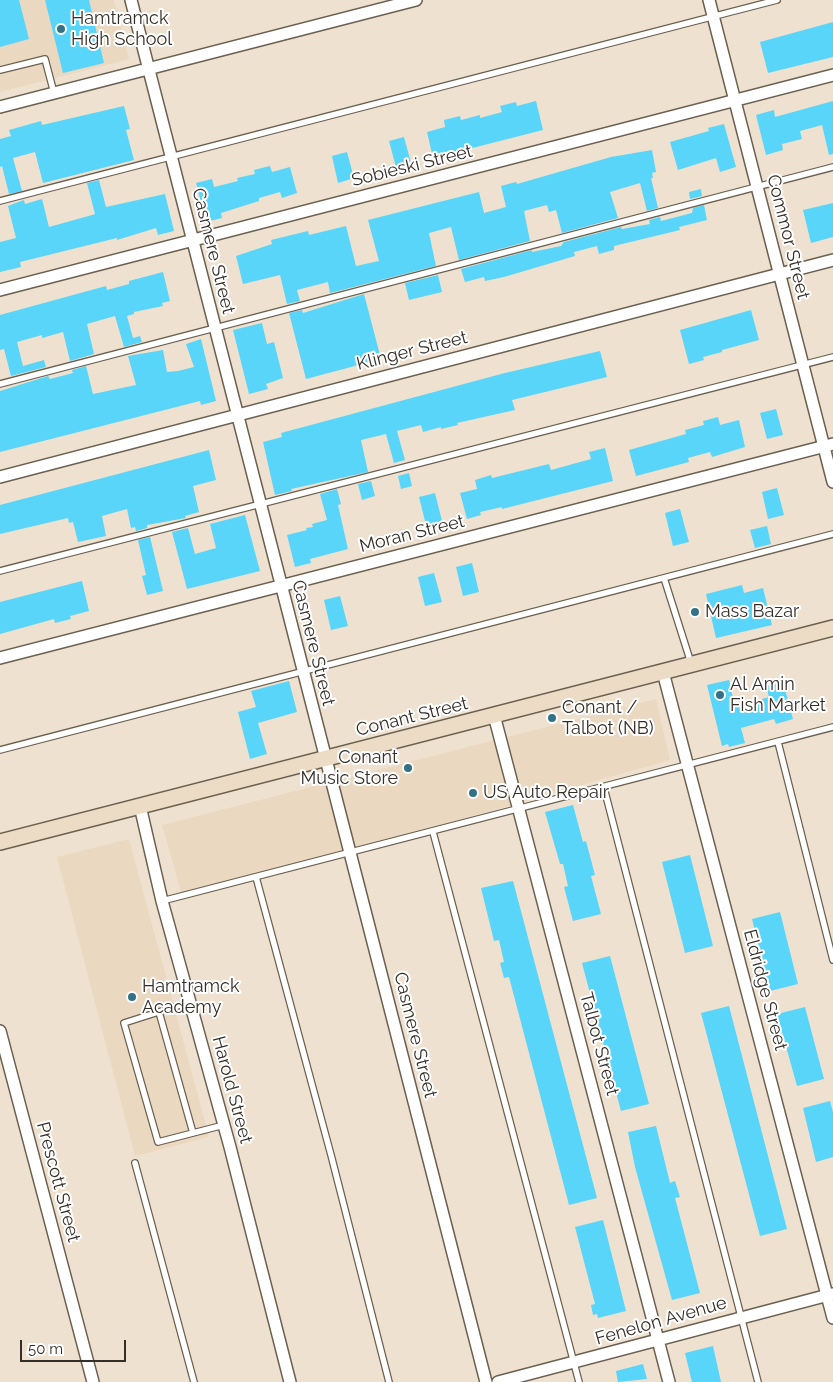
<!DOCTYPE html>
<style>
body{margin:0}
#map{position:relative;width:833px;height:1382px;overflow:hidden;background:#efe1d0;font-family:Raleway,sans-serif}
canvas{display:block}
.scale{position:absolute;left:20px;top:1340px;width:106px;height:22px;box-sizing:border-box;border:2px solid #342e28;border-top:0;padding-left:6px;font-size:15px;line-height:18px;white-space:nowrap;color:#342e28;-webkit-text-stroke:4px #fff;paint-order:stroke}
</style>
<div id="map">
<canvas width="833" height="1382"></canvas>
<div class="scale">50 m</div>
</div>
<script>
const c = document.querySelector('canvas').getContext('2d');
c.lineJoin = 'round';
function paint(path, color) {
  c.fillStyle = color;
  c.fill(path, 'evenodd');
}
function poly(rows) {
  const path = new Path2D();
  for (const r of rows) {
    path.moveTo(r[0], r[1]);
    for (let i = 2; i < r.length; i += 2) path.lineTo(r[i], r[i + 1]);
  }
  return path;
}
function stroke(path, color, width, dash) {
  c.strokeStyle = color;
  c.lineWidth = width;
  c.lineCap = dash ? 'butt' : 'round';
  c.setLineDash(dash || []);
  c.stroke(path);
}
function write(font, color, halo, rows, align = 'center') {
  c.font = font + ' Raleway,sans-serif';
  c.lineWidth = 4;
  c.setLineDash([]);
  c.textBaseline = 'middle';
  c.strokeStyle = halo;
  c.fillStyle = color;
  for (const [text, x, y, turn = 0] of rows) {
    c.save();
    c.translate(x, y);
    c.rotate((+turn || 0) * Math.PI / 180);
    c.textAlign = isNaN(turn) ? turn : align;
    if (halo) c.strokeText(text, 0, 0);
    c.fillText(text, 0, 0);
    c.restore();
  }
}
paint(poly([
 [0,0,114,0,129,59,0,92],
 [656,699,670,760,183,898,162,825],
 [129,839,209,1137,135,1156,57,857]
]), '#ead8c0');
paint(poly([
 [0,0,19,0,29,39,0,47],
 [45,0,89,0,104,63,63,73],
 [833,22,833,57,768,73,760,42],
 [536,101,543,130,433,158,427,132,445,127,444,120,460,116,461,120,480,115,480,118,502,112,500,106,516,102,517,106],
 [833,101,833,154,829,155,822,125,800,131,802,139,782,144,783,150,766,155,756,115,774,110,775,117],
 [124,106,130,129,126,130,134,160,43,183,35,152,13,158,22,191,9,194,2,166,0,167,0,139,11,136,9,130,41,121,42,125],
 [724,124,736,167,720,172,716,158,678,170,670,142,709,131,708,128],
 [404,137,411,163,396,167,389,141],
 [652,150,656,172,652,173,653,178,651,178,658,208,647,211,640,183,610,192,618,218,562,233,556,210,549,212,547,205,524,211,530,241,459,260,451,227,429,233,436,266,330,293,328,282,297,290,300,301,287,304,280,275,243,284,236,256,272,244,271,240,308,231,309,235,346,226,356,266,379,261,368,220,479,192,484,213,506,207,501,186,516,182,517,184,611,157],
 [347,152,354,178,338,183,332,156],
 [270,166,272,172,290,167,297,193,282,198,280,192,259,198,259,201,221,213,222,218,206,222,196,183,212,179,214,187,238,181,237,178,255,174,254,170],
 [99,180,106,207,165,194,174,231,158,235,156,228,117,240,117,238,20,262,21,267,0,272,0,242,16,238,8,206,24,200,25,204,42,199,49,227,92,215,95,214,87,183],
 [701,189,702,196,690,199,689,192],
 [833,203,833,237,811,243,803,210],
 [704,205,707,220,679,227,680,230,614,246,614,250,599,254,597,246,574,252,575,256,504,277,485,281,484,277,465,282,461,269,532,250,532,252,561,246,564,242,621,227,622,229,650,224,649,220,660,217,661,221,692,213,693,208],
 [163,272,170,301,162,303,163,306,134,312,134,314,127,316,133,338,140,336,142,342,124,347,115,316,87,324,94,354,70,361,63,332,42,338,42,335,17,342,23,366,44,360,46,367,11,376,4,349,0,350,0,315,106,286,107,290,129,284,129,281],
 [438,275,442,292,409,300,405,283],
 [364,294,381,359,306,379,289,313,302,310,303,313],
 [751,310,759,340,722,350,722,352,703,357,704,360,689,364,680,330],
 [262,323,267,344,274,342,283,378,266,384,268,389,249,394,233,330],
 [201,339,216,401,201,405,200,401,0,452,0,391,48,376,50,379,73,373,72,370,86,366,93,394,136,385,128,356,163,350,167,372,178,371,194,367,186,344],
 [600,351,607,377,512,400,515,410,457,423,458,425,441,429,441,427,423,432,421,425,397,431,405,460,394,463,386,434,361,440,368,472,291,489,292,491,275,495,263,442,282,437,281,433,505,373],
 [776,409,783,435,767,439,760,413],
 [718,417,720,425,739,420,745,447,712,457,710,452,688,458,689,462,636,476,629,450,686,434,685,430,704,425,703,421],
 [605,448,613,481,502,509,502,507,480,512,481,515,467,519,460,493,477,489,475,480,491,475,492,478,549,464,551,470,591,459,589,452],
 [209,450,216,480,193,486,199,512,185,516,186,518,147,525,147,528,136,531,135,527,131,528,127,509,102,516,106,536,78,542,73,522,69,523,68,518,0,534,0,505],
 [409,473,412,486,401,489,398,476],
 [371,481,375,496,362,500,358,484],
 [777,488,784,515,768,519,762,492],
 [337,489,341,504,338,505,348,549,310,559,311,563,295,567,287,535,307,530,306,528,313,527,312,524,327,520,320,494],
 [435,493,443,525,427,529,419,497],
 [680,509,689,542,673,546,665,513],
 [245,515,260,571,187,589,172,532,188,528,195,554,216,548,210,524],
 [767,526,771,544,755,548,750,530],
 [150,537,163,591,147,595,142,576,146,575,138,540],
 [472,563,479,592,463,596,456,567],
 [434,573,442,602,425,606,418,577],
 [82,581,89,611,70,616,71,619,55,623,54,619,0,634,0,602],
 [742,585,744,593,763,588,772,625,716,638,706,594],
 [340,596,348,626,331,630,324,600],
 [729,680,735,707,769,697,766,686,783,682,793,719,776,724,774,719,741,728,745,743,729,747,728,744,722,746,707,685],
 [289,681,297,712,258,723,267,754,250,759,238,712,256,707,251,691],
 [573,805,583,842,586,841,591,860,595,875,591,876,601,914,573,921,564,887,568,886,563,864,560,864,545,812],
 [690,855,713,946,685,953,662,862],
 [513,881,597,1198,569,1205,509,977,504,978,500,963,504,962,499,940,494,941,481,888],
 [780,912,798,984,770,991,752,919],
 [610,956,649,1104,621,1111,582,963],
 [729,1006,787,1229,760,1236,701,1013],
 [805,1007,824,1079,797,1086,777,1014],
 [830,1101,833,1112,833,1157,816,1162,803,1108],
 [656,1126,670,1183,675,1181,680,1197,675,1198,700,1293,672,1300,635,1167,628,1132],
 [603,1220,626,1311,598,1318,597,1314,593,1315,591,1305,595,1304,575,1227],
 [713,1346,721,1382,692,1382,685,1353],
 [643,1364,647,1379,618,1382,616,1371]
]), '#58d5f9');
const lane = poly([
 [0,70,45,59,54,93],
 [0,201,777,0],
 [0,384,833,167],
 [0,571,833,357],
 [664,578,691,663],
 [778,742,833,960],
 [0,750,833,534],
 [604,788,758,1382],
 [433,832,579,1382],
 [256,877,331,1155,389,1382],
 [162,901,833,727],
 [190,1002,124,1023,158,1142,224,1125],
 [159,1012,193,1133],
 [135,1163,194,1382]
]);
const street = poly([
 [131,0,486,1382],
 [709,0,833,482],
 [0,107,416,0],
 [0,290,833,75],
 [0,477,833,260],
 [0,658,833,444],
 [663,672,833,1318],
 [494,715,669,1382],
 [140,806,162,901,230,1147,290,1382],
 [0,1031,93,1382],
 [498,1382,832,1294]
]);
const secondary = poly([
 [0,842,833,628]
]);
stroke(lane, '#6b6050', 8);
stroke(street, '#6b6050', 14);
stroke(secondary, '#6b6050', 18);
stroke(lane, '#fff', 5.5);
stroke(street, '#fff', 11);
stroke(secondary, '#ecdcc6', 15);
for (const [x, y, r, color] of [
 [61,29,5,"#327286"],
 [695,612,5,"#327286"],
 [720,695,5,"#327286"],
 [552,718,5,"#327286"],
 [408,768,5,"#327286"],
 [473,793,5,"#327286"],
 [132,997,5,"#327286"]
]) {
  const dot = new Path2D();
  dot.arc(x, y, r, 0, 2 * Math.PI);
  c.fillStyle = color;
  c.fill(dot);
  stroke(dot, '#fff', 2);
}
write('18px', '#342e28', '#fff', [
 ["Hamtramck",71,19],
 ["High School",71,40],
 ["Mass Bazar",705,612],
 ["Al Amin",730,685],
 ["Fish Market",730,706],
 ["Conant /",562,708],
 ["Talbot (NB)",562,729],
 ["Conant",398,758,"right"],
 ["Music Store",398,779,"right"],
 ["US Auto Repair",483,793],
 ["Hamtramck",142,987],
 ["Academy",142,1008]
], 'left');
write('18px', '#342e28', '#fff', [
 ["Sobieski Street",412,166,-14],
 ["Commor Street",788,237,76],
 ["Casmere Street",213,251,76],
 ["Klinger Street",412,351,-14],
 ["Moran Street",412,534,-14],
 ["Casmere Street",313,643,76],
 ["Conant Street",412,717,-14],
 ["Eldridge Street",765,990,75],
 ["Casmere Street",415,1035,76],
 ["Talbot Street",599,1044,75],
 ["Harold Street",232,1090,75],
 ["Prescott Street",58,1182,75],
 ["Fenelon Avenue",661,1321,-16]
]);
</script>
